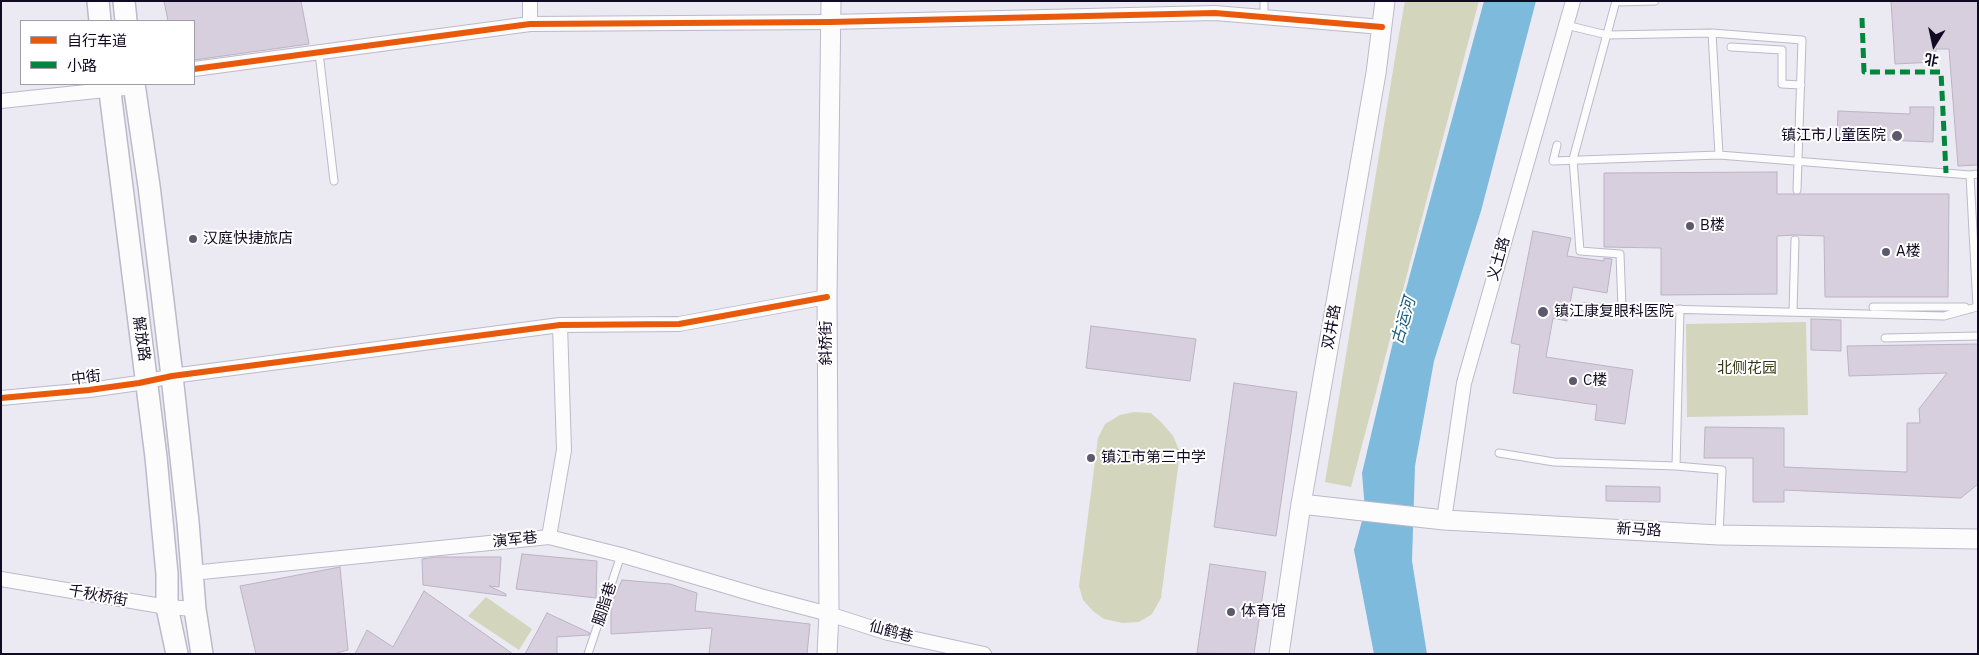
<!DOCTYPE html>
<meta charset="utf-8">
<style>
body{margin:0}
#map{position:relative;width:1979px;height:655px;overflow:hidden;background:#ebeaf2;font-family:"IBM Plex Sans","Noto Sans SC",sans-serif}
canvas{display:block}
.frame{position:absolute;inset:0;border:2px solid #110a23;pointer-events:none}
.legend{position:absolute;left:20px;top:20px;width:175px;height:65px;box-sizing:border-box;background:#fff;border:1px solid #a09da7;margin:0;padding:6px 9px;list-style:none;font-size:15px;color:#110a23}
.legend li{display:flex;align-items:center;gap:10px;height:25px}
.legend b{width:25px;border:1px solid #a09da7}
.north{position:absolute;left:1909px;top:20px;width:50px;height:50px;-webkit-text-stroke:4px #fff;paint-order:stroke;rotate:190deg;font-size:14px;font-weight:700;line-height:20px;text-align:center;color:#110a23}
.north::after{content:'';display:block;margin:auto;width:18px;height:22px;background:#110a23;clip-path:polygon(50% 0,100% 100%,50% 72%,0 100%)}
</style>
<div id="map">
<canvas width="1979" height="655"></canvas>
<div class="frame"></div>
<ul class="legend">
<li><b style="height:6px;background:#e8590c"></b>自行车道</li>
<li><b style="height:6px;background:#00873e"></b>小路</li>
</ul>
<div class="north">北</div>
</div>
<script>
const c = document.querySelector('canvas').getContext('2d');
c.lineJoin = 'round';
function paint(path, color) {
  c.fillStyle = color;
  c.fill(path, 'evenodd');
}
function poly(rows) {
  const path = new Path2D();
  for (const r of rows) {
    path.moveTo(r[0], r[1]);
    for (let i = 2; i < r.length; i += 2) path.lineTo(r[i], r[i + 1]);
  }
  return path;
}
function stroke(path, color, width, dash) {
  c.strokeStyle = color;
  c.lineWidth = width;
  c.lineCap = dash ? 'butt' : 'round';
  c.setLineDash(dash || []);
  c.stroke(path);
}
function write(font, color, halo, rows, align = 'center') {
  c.font = font + ' "IBM Plex Sans","Noto Sans SC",sans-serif';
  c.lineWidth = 4;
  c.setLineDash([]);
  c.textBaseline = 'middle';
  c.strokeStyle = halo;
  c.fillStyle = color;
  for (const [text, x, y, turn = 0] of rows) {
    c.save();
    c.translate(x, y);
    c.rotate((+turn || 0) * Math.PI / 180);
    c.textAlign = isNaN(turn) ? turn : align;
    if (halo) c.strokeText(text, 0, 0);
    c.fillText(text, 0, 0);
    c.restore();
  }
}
paint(poly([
 [1405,1,1479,1,1351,487,1325,482,1397,46],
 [1806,322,1808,415,1687,417,1686,324],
 [1134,412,1151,413,1162,423,1173,436,1180,452,1161,598,1152,614,1139,622,1123,623,1104,619,1093,611,1083,600,1079,586,1098,438,1105,424,1120,415],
 [486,597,532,629,519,650,468,616]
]), '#d3d6bc');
paint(poly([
 [1484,1,1536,1,1481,211,1434,361,1415,466,1412,561,1427,654,1374,654,1354,550,1365,510,1362,473,1402,304]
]), '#7dbadc');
const building = poly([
 [164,1,301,1,309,44,194,60,194,21,168,21,164,1],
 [1891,1,1978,1,1978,165,1958,166,1949,49,1936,49,1936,62,1895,64,1891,1],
 [1910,107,1934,107,1933,142,1837,138,1838,111,1910,114,1910,107],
 [1777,172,1777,194,1949,194,1948,297,1825,297,1824,236,1795,235,1777,236,1777,294,1661,295,1661,248,1604,247,1604,173,1777,172],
 [1533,231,1571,238,1567,256,1604,261,1604,258,1612,259,1607,293,1573,287,1567,321,1553,318,1546,357,1633,370,1625,424,1595,420,1597,405,1513,393,1520,345,1511,343,1533,231],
 [1811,319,1841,320,1841,351,1811,350,1811,319],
 [1091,326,1196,339,1190,381,1086,368,1091,326],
 [1978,344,1978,484,1961,498,1784,490,1784,502,1753,502,1753,458,1704,458,1705,427,1784,428,1784,467,1907,472,1907,423,1920,423,1919,409,1947,373,1849,376,1847,346,1978,344],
 [1234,383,1297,392,1276,536,1214,527,1234,383],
 [1606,486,1660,487,1660,502,1606,501,1606,486],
 [522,554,597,561,596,598,516,589,522,554],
 [438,557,501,557,499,587,489,586,506,594,506,596,423,585,422,559,438,557],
 [1210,564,1266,572,1254,654,1197,653,1210,564],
 [340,567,348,650,333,654,256,654,240,586,340,567],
 [622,580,670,584,697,593,695,611,810,624,807,654,709,654,712,628,611,634,611,605,622,580],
 [424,591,513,654,355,654,367,630,393,647,424,591],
 [547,613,590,633,589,635,557,637,557,654,525,654,547,613]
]);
paint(building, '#d7cede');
stroke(building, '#bbb3c3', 1);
const lane = poly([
 [1264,1,1264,17],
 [1616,1,1573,159,1580,251,1620,254,1622,308],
 [1616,2,1655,1],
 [1566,25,1607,35,1712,33,1719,155],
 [1712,33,1802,40,1797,190],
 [1731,47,1782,50,1782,84,1801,85],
 [319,53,334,181],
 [1557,145,1553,161,1719,155,1970,175,1978,174],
 [1970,175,1977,307],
 [1584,307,1944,316,1977,307],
 [1873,307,1965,307],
 [1680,309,1676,466,1722,470,1719,535],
 [1793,312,1795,240],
 [1885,338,1978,336],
 [1499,453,1554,462,1676,466],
 [588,654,621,555]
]);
const street = poly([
 [530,24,530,1],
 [194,69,530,24,830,22,1215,13,1382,27],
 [1,101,134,87],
 [1,398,89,390,139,383,172,376,560,325,679,324,827,297],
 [1444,520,1464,383,1573,1],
 [549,537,564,450,560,325],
 [192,573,549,537,621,555,760,596,829,614,888,633,984,654],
 [1,579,167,607,195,609]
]);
const secondary = poly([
 [1301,504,1444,520,1719,535,1978,539],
 [827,654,829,614,827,297,831,1],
 [1279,654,1301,504,1376,73,1385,1]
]);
const primary = poly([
 [98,1,100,21],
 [124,1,126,21],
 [109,84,156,457,167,574,167,607,177,654],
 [134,84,149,186,172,376,188,522,195,609,202,654]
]);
stroke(lane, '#bcb9ca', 9);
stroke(street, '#bcb9ca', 16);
stroke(secondary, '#bcb9ca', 21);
stroke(primary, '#bcb9ca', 24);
stroke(lane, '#fcfcfd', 7);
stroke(street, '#fcfcfd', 14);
stroke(secondary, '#fcfcfd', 19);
stroke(primary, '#fcfcfd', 21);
stroke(poly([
 [1862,18,1864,72,1941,72,1946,173]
]), '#00873e', 5, [10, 5]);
stroke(poly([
 [194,69,530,24,830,22,1215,13,1382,27],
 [1,398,89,390,139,383,172,376,560,325,679,324,827,297]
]), '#e8590c', 6);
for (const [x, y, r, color] of [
 [1897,136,6,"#5d586b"],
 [1690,226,5,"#5d586b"],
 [193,239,5,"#5d586b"],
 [1886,252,5,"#5d586b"],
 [1543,312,6,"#5d586b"],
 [1573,381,5,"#5d586b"],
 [1091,458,5,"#5d586b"],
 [1231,612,5,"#5d586b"]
]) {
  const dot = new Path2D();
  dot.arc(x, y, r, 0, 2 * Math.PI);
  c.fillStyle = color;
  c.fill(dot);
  stroke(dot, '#fff', 2);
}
write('15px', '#110a23', '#fff', [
 ["镇江市儿童医院",1886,136,"right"],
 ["B楼",1700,226],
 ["汉庭快捷旅店",203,239],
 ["A楼",1896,252],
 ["镇江康复眼科医院",1554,312],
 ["C楼",1583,381],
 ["镇江市第三中学",1101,458],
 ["体育馆",1241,612]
], 'left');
write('15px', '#110a23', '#fff', [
 ["义土路",1499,259,-74],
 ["双井路",1332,327,-80],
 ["解放路",141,339,82],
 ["斜桥街",827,343,-90],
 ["中街",86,378,-7],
 ["新马路",1639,530,3],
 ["演军巷",515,540,-6],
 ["千秋桥街",98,596,10],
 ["胭脂巷",605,604,-72],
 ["仙鹤巷",891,632,15]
]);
write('15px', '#373a16', '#fff', [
 ["北侧花园",1747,369]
]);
write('italic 16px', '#185b7b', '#fff', [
 ["古运河",1404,321,-74]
]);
</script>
